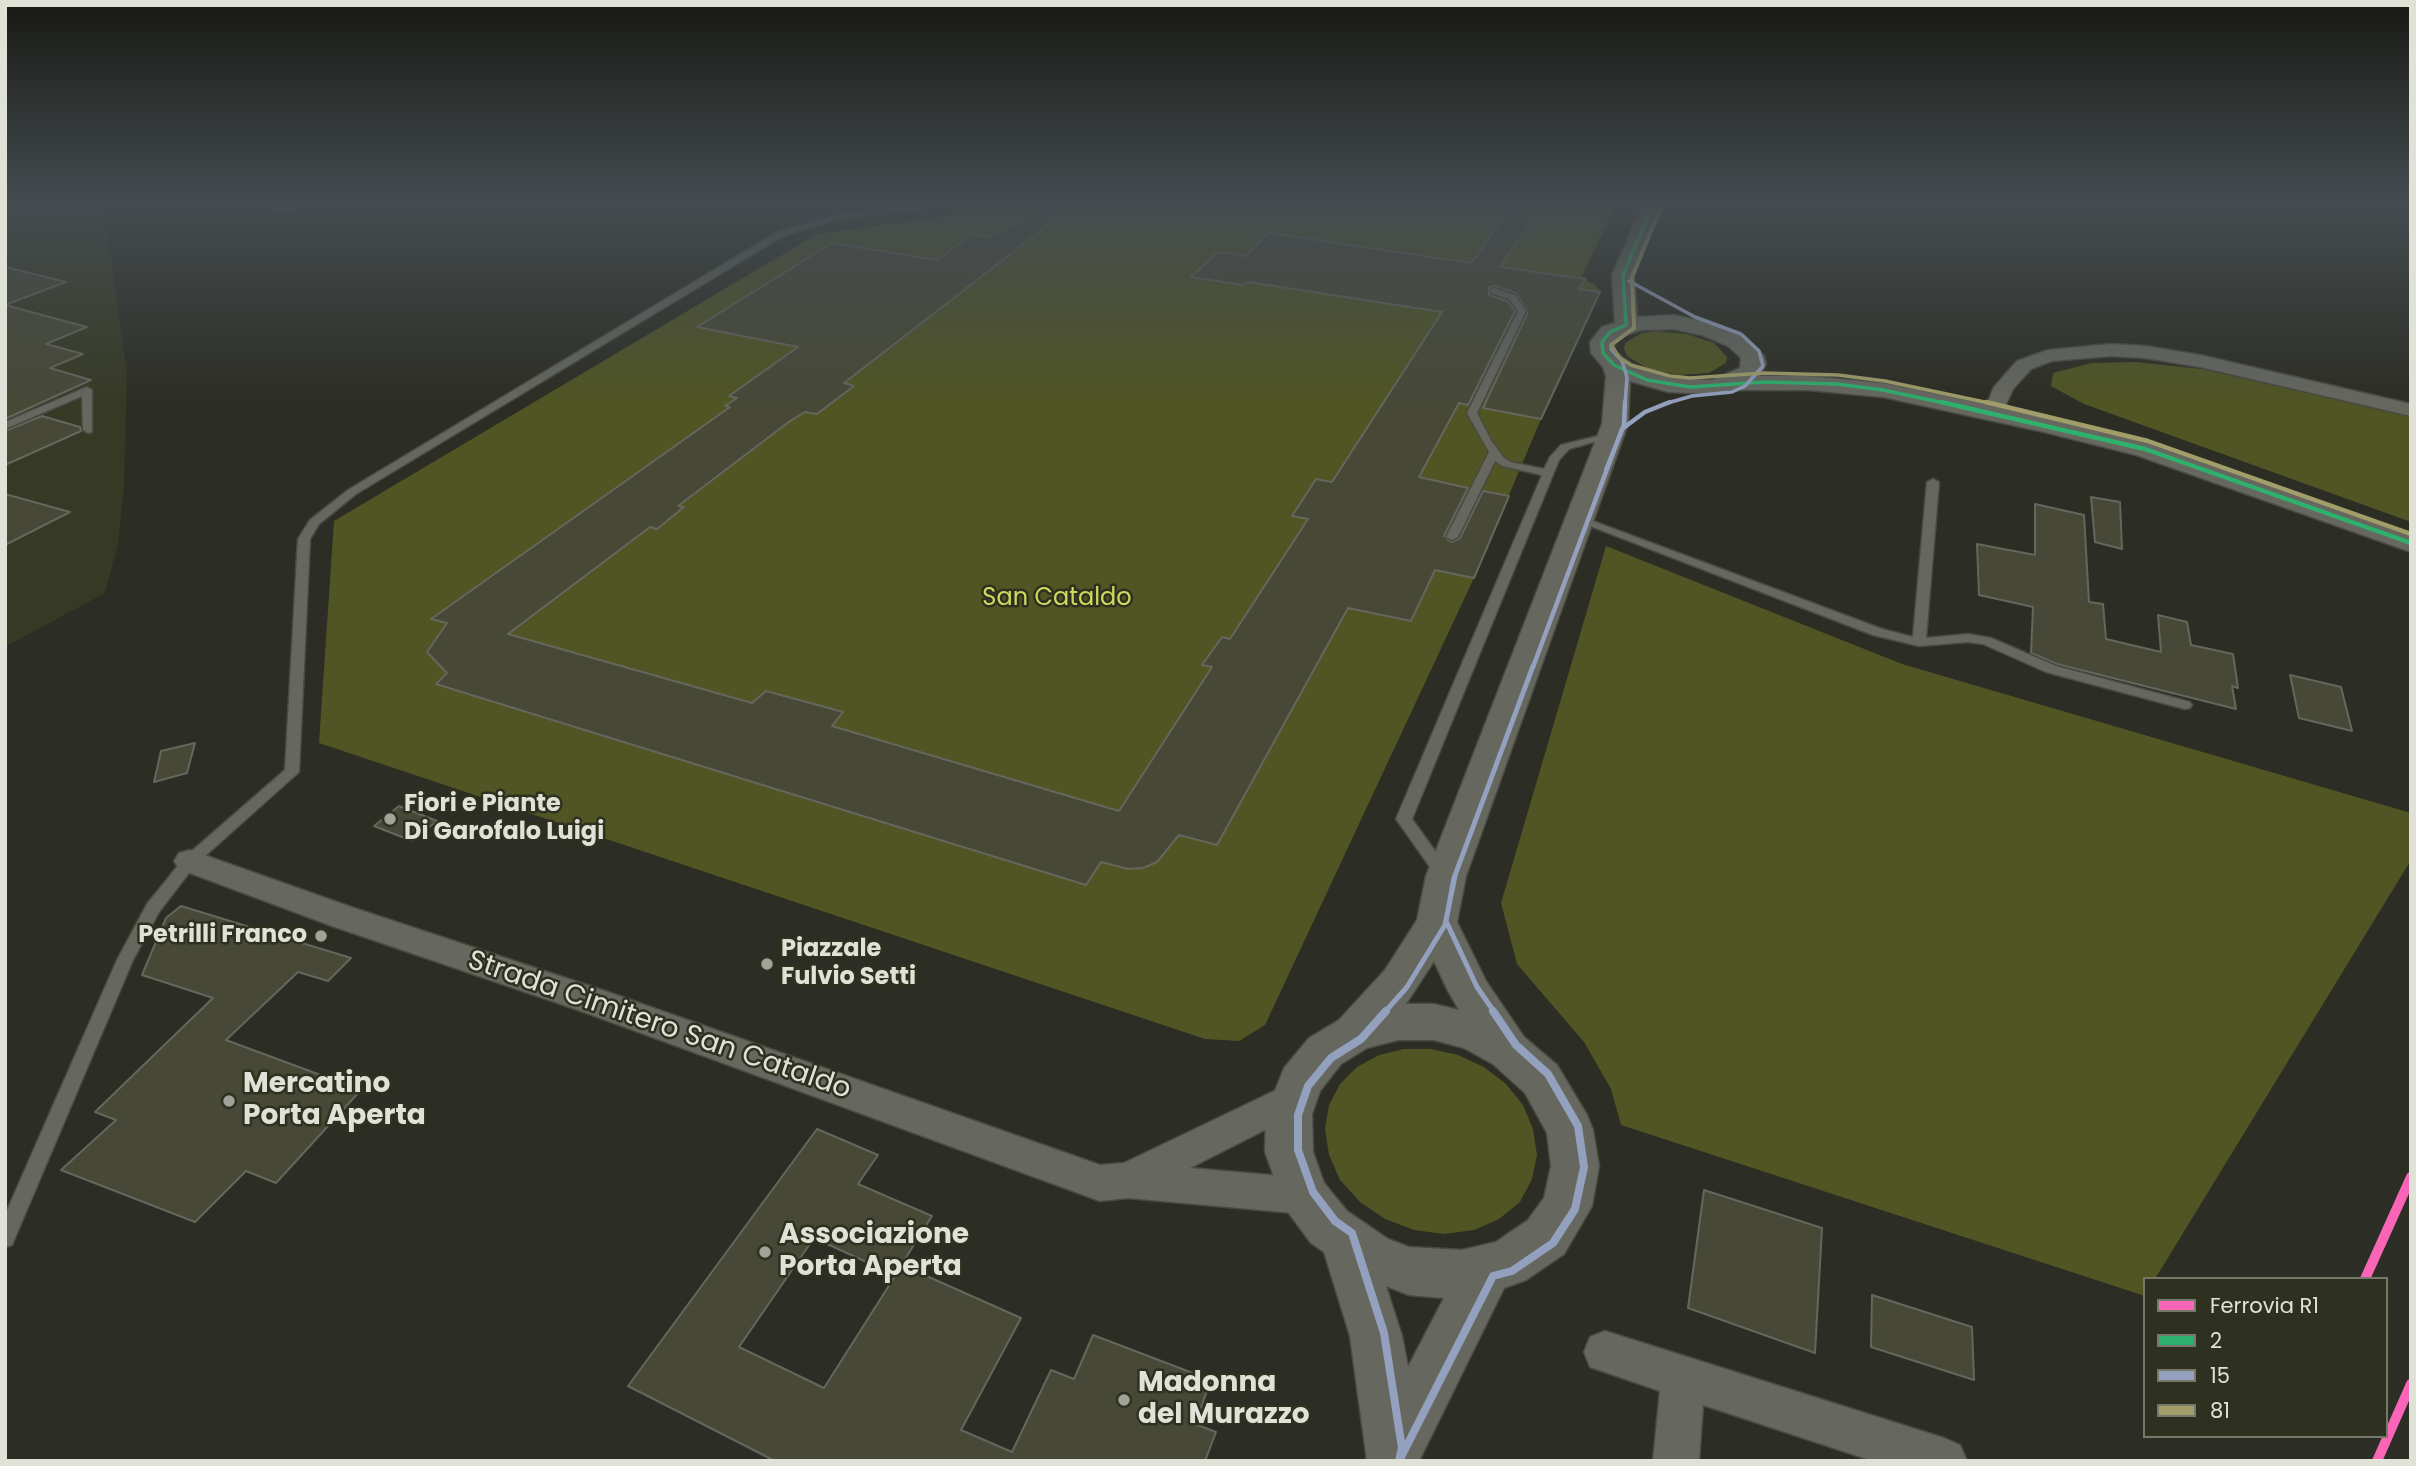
<!DOCTYPE html>
<style>
body{margin:0}
#map{position:relative;width:2416px;height:1466px;overflow:hidden;background:#2c2d24;font-family:Poppins,sans-serif}
canvas{display:block}
.frame{position:absolute;inset:0;border:7px solid #e0e2d7;pointer-events:none}
.legend{position:absolute;left:2143px;top:1277px;width:245px;height:161px;box-sizing:border-box;background:#2f3120;border:2px solid #767869;margin:0;padding:9px 12px;list-style:none;font-size:21px;color:#e0e2d7}
.legend li{display:flex;align-items:center;gap:14px;height:35px}
.legend b{width:35px;border:2px solid #767869}
</style>
<div id="map">
<canvas width="2416" height="1466"></canvas>
<div class="frame"></div>
<ul class="legend">
<li><b style="height:9px;background:#fa66b7"></b>Ferrovia R1</li>
<li><b style="height:9px;background:#2db16d"></b>2</li>
<li><b style="height:9px;background:#93a0be"></b>15</li>
<li><b style="height:9px;background:#a29e6a"></b>81</li>
</ul>
</div>
<script>
const c = document.querySelector('canvas').getContext('2d');
c.lineJoin = 'round';
function paint(path, color) {
  c.fillStyle = color;
  c.fill(path, 'evenodd');
}
function poly(rows) {
  const path = new Path2D();
  for (const r of rows) {
    path.moveTo(r[0], r[1]);
    for (let i = 2; i < r.length; i += 2) path.lineTo(r[i], r[i + 1]);
  }
  return path;
}
function stroke(path, color, width, dash) {
  c.strokeStyle = color;
  c.lineWidth = width;
  c.lineCap = dash ? 'butt' : 'round';
  c.setLineDash(dash || []);
  c.stroke(path);
}
function write(font, color, halo, rows, align = 'center') {
  c.font = font + ' Poppins,sans-serif';
  c.lineWidth = 5;
  c.setLineDash([]);
  c.textBaseline = 'middle';
  c.strokeStyle = halo;
  c.fillStyle = color;
  for (const [text, x, y, turn = 0] of rows) {
    c.save();
    c.translate(x, y);
    c.rotate((+turn || 0) * Math.PI / 180);
    c.textAlign = isNaN(turn) ? turn : align;
    if (halo) c.strokeText(text, 0, 0);
    c.fillText(text, 0, 0);
    c.restore();
  }
}
paint(poly([
 [5,202,103,202,127,374,124,489,118,544,105,593,5,647]
]), '#363923');
paint(poly([
 [1045,202,1617,202,1581,278,1594,284,1600,291,1541,419,1474,578,1265,1025,1239,1041,1205,1039,319,743,334,521,817,234],
 [1655,331,1687,334,1714,343,1727,357,1726,363,1709,373,1679,375,1648,369,1627,356,1624,349,1625,343,1642,333],
 [2136,362,2202,369,2411,417,2411,522,2084,404,2051,386,2053,373,2091,363],
 [1606,546,1902,664,2411,813,2411,860,2155,1279,2145,1279,2145,1296,1621,1125,1611,1089,1584,1042,1517,964,1501,903],
 [1404,1049,1431,1049,1458,1055,1484,1067,1506,1084,1523,1105,1533,1129,1537,1155,1532,1179,1520,1202,1499,1219,1474,1230,1444,1234,1414,1230,1385,1219,1360,1202,1340,1180,1329,1155,1325,1129,1329,1105,1340,1084,1357,1067,1379,1055]
]), '#505523');
const building = poly([
 [1515,203,1534,217,1500,267,1586,279,1578,289,1600,292,1541,419,1483,408,1528,312,1516,293,1495,286,1489,287,1489,295,1507,301,1515,311,1468,405,1459,403,1419,477,1468,488,1444,536,1451,542,1460,538,1483,491,1509,496,1474,578,1435,570,1411,621,1348,608,1217,845,1179,835,1157,862,1143,868,1128,869,1101,862,1086,885,436,684,447,673,427,652,447,623,431,619,730,407,725,406,737,398,729,396,798,347,697,327,832,243,937,260,973,234,987,237,1056,206,1061,215,844,383,854,386,817,414,805,412,790,421,678,506,684,507,657,529,650,527,508,634,752,703,766,691,843,712,832,726,1119,811,1212,667,1202,665,1222,637,1230,639,1308,519,1292,516,1316,479,1332,482,1442,312,1248,282,1243,285,1191,277,1218,252,1246,256,1269,233,1471,263,1515,203],
 [5,267,66,282,5,305,5,267],
 [5,305,87,327,46,344,83,354,50,368,91,380,5,419,5,305],
 [42,416,80,427,81,431,5,465,5,431,42,416],
 [5,494,70,512,5,545,5,494],
 [2091,497,2120,502,2122,549,2095,542,2091,497],
 [2035,504,2084,515,2089,602,2103,604,2106,639,2161,652,2158,615,2187,622,2191,645,2233,654,2238,688,2232,686,2236,709,2057,664,2031,653,2033,607,1979,595,1977,544,2035,555,2035,504],
 [2290,675,2341,687,2352,731,2299,718,2290,675],
 [195,743,187,773,154,782,161,751,195,743],
 [399,806,437,821,412,841,374,826,399,806],
 [181,906,351,958,328,981,298,972,226,1040,361,1090,276,1183,246,1171,195,1222,61,1170,116,1120,95,1112,213,998,142,975,166,918,181,906],
 [817,1129,878,1155,858,1184,932,1216,895,1275,814,1238,739,1347,824,1388,902,1265,1021,1318,961,1430,1012,1452,1051,1370,1074,1379,1093,1335,1211,1380,1195,1424,1216,1432,1205,1461,775,1461,628,1386,817,1129],
 [1704,1190,1822,1228,1815,1353,1688,1308,1704,1190],
 [1872,1295,1972,1327,1974,1380,1871,1347,1872,1295]
]);
paint(building, '#474936');
stroke(building, '#65665e', 2);
const service = poly([
 [17,202,35,202,5,209,5,205,17,202],
 [948,202,977,202,842,218,783,236,356,494,319,524,310,539,299,772,195,865,159,912,133,960,12,1245,5,1247,5,1215,117,960,147,904,185,857,285,770,298,539,310,520,348,490,777,232,841,214,948,202],
 [1494,288,1515,295,1526,311,1477,413,1492,442,1504,458,1510,462,1544,469,1550,457,1561,445,1610,433,1615,436,1569,449,1559,460,1412,819,1451,873,1449,877,1443,879,1437,877,1396,819,1542,475,1502,466,1495,461,1458,537,1452,540,1446,537,1489,452,1467,413,1518,311,1509,299,1491,293,1491,289,1494,288],
 [87,387,92,390,92,432,88,433,83,430,82,396,5,429,5,422,87,387],
 [1933,479,1939,482,1926,638,1968,634,1991,638,2056,666,2190,702,2192,705,2190,708,2185,709,2046,672,1983,644,1968,642,1919,646,1873,635,1572,519,1578,516,1582,517,1882,629,1913,637,1927,482,1933,479]
]);
const minor = poly([
 [287,202,308,202,287,213,277,213,274,210,277,207,287,202],
 [2111,344,2145,346,2200,355,2411,404,2411,416,2200,367,2145,358,2111,356,2052,361,2031,369,2013,389,2000,417,1986,417,1983,413,1994,387,2017,361,2048,350,2111,344],
 [190,850,354,908,605,991,1100,1165,1124,1163,1295,1081,1308,1086,1313,1097,1308,1108,1190,1168,1305,1178,1319,1183,1325,1196,1319,1209,1305,1214,1128,1198,1100,1201,581,1011,332,926,179,869,174,861,179,853,190,850],
 [1605,1331,1944,1438,1960,1445,1967,1461,1873,1461,1703,1405,1699,1461,1653,1461,1660,1391,1590,1367,1584,1352,1590,1337,1605,1331]
]);
const tertiary = poly([
 [1644,202,1663,202,1634,275,1637,317,1673,315,1716,324,1744,336,1764,356,1766,364,1760,376,1808,376,1883,383,2045,416,2154,443,2411,533,2411,552,2136,455,2044,432,1883,397,1808,390,1730,390,1712,394,1668,392,1630,381,1628,424,1466,876,1457,922,1486,981,1524,1037,1557,1065,1587,1115,1593,1130,1599,1166,1592,1206,1564,1254,1526,1280,1504,1288,1419,1461,1367,1461,1350,1336,1324,1252,1311,1243,1288,1212,1281,1196,1265,1152,1266,1114,1284,1068,1309,1038,1339,1020,1385,970,1417,920,1426,876,1602,424,1606,376,1603,367,1591,353,1590,342,1602,327,1615,323,1612,275,1644,202],
 [1673,329,1702,335,1728,346,1741,358,1740,368,1712,380,1670,378,1637,368,1615,352,1614,343,1618,337,1642,330,1673,329],
 [1434,961,1448,991,1459,1010,1434,1004,1406,1004,1434,961],
 [1398,1040,1434,1040,1464,1048,1493,1064,1525,1093,1547,1133,1551,1166,1544,1198,1528,1220,1496,1242,1462,1250,1409,1247,1388,1239,1347,1211,1324,1183,1313,1152,1312,1114,1320,1091,1341,1064,1367,1048,1398,1040],
 [1386,1286,1409,1295,1444,1298,1408,1367,1402,1336,1386,1286]
]);
stroke(service, '#494a42', 3);
stroke(minor, '#494a42', 3);
stroke(tertiary, '#494a42', 3);
paint(service, '#666860');
paint(minor, '#666860');
paint(tertiary, '#666860');
stroke(poly([
 [1626,325,1610,332,1602,342,1603,353,1614,365,1647,380,1690,387,1764,382,1837,384,1883,390,1949,404],
 [1626,325,1623,275,1654,202]
]), '#2db16d', 3.5);
stroke(poly([
 [1941,402,2145,449,2411,543]
]), '#2db16d', 4.5);
stroke(poly([
 [1629,281,1695,317,1741,334,1759,351,1763,366,1745,386,1732,392,1692,396,1664,404],
 [1625,404,1627,377,1622,361,1611,349,1611,345,1634,328,1632,277,1662,205]
]), '#93a0be', 3.5);
stroke(poly([
 [1606,470,1624,425,1625,402],
 [1533,667,1622,429,1645,412,1670,402]
]), '#93a0be', 4.5);
stroke(poly([
 [1384,1013,1407,987,1445,925,1455,876],
 [1495,1013,1477,987,1446,921,1454,878,1533,666]
]), '#93a0be', 5);
stroke(poly([
 [1386,1011,1361,1039,1331,1058,1308,1086,1298,1115,1298,1150,1313,1192,1335,1221,1352,1233,1384,1333,1402,1448,1399,1461],
 [1399,1461,1493,1276,1512,1271,1553,1243,1575,1209,1584,1167,1578,1126,1548,1074,1516,1045,1493,1011]
]), '#93a0be', 8);
stroke(poly([
 [1662,205,1632,277,1634,328,1611,345,1620,358,1631,365,1670,376,1690,378,1764,373,1838,375,1885,381,1994,404]
]), '#a29e6a', 3.5);
stroke(poly([
 [1986,402,2148,441,2411,534]
]), '#a29e6a', 4.5);
stroke(poly([
 [2365,1279,2411,1177],
 [2377,1461,2411,1384]
]), '#fa66b7', 10);
const sky = c.createLinearGradient(0, 0, 0, 408);
sky.addColorStop(0, '#181914');
sky.addColorStop(0.5, '#454c50');
sky.addColorStop(1, '#454c5000');
c.fillStyle = sky;
c.fillRect(0, 0, 2416, 408);
for (const [x, y, r, color] of [
 [390,819,7,"#a1a398"],
 [321,936,7,"#a1a398"],
 [767,964,7,"#a1a398"],
 [229,1101,7,"#a1a398"],
 [765,1252,7,"#a1a398"],
 [1124,1400,7,"#a1a398"]
]) {
  const dot = new Path2D();
  dot.arc(x, y, r, 0, 2 * Math.PI);
  c.fillStyle = color;
  c.fill(dot);
  stroke(dot, '#2f3120', 2.5);
}
write('24px', '#cfd95c', '#2f3120', [
 ["San Cataldo",1057,599]
]);
write('bold 24px', '#e0e2d7', '#2f3120', [
 ["Fiori e Piante",404,805],
 ["Di Garofalo Luigi",404,833],
 ["Petrilli Franco",307,936,"right"],
 ["Piazzale",781,950],
 ["Fulvio Setti",781,978]
], 'left');
write('28px', '#e0e2d7', '#2f3120', [
 ["Strada Cimitero San Cataldo",659,1026,19]
]);
write('bold 28px', '#e0e2d7', '#2f3120', [
 ["Mercatino",243,1085],
 ["Porta Aperta",243,1117],
 ["Associazione",779,1236],
 ["Porta Aperta",779,1268],
 ["Madonna",1138,1384],
 ["del Murazzo",1138,1416]
], 'left');
</script>
